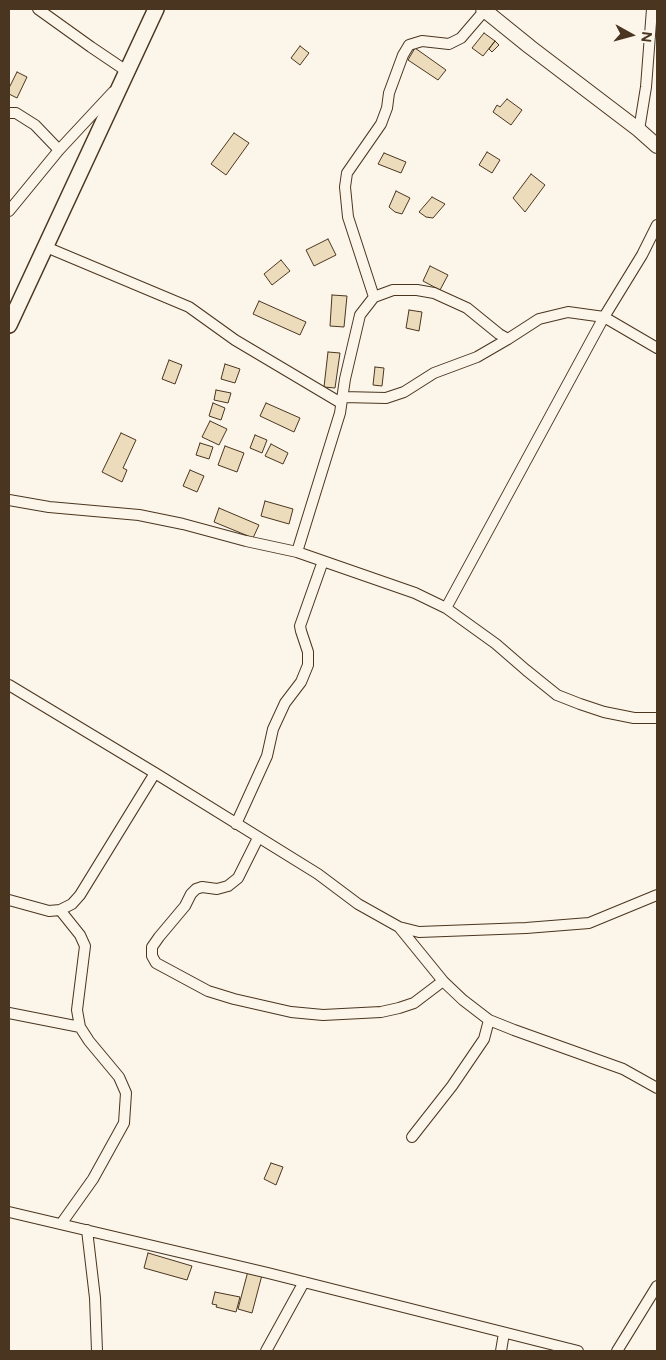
<!DOCTYPE html>
<style>
body{margin:0}
#map{position:relative;width:666px;height:1360px;overflow:hidden;background:#fbf6e9;font-family:Figtree,sans-serif}
canvas{display:block}
.frame{position:absolute;inset:0;border:10px solid #4a3520;pointer-events:none}
.north{position:absolute;left:606px;top:10px;width:50px;height:50px;-webkit-text-stroke:4px #fbf6e9;paint-order:stroke;rotate:97deg;font-size:14px;font-weight:700;line-height:20px;text-align:center;color:#4a3520}
.north::after{content:'';display:block;margin:auto;width:18px;height:22px;background:#4a3520;clip-path:polygon(50% 0,100% 100%,50% 72%,0 100%)}
</style>
<div id="map">
<canvas width="666" height="1360"></canvas>
<div class="frame"></div>
<div class="north">N</div>
</div>
<script>
const c = document.querySelector('canvas').getContext('2d');
c.lineJoin = 'round';
function paint(path, color) {
  c.fillStyle = color;
  c.fill(path, 'evenodd');
}
function poly(rows) {
  const path = new Path2D();
  for (const r of rows) {
    path.moveTo(r[0], r[1]);
    for (let i = 2; i < r.length; i += 2) path.lineTo(r[i], r[i + 1]);
  }
  return path;
}
function stroke(path, color, width, dash) {
  c.strokeStyle = color;
  c.lineWidth = width;
  c.lineCap = dash ? 'butt' : 'round';
  c.setLineDash(dash || []);
  c.stroke(path);
}
const building = poly([
 [484,33,495,41,483,56,472,48,484,33],
 [495,41,499,45,492,52,489,49,495,41],
 [300,46,309,53,300,65,291,58,300,46],
 [415,48,446,70,438,80,408,60,415,48],
 [17,72,27,77,17,98,9,94,9,88,17,72],
 [507,99,522,110,511,125,493,112,497,105,500,107,507,99],
 [234,133,249,143,226,175,211,164,234,133],
 [487,152,500,160,492,173,479,165,487,152],
 [384,153,406,162,401,173,378,164,384,153],
 [531,174,545,185,525,212,513,198,531,174],
 [396,191,410,198,402,214,395,212,389,207,396,191],
 [432,197,445,204,433,218,426,217,419,212,432,197],
 [328,239,336,255,314,266,306,250,328,239],
 [281,260,290,271,272,285,264,274,281,260],
 [430,266,448,275,440,290,423,281,430,266],
 [332,295,347,296,344,327,330,326,332,295],
 [259,301,306,322,300,335,253,314,259,301],
 [409,310,422,312,419,331,406,328,409,310],
 [328,352,340,353,335,388,324,387,328,352],
 [169,360,182,365,175,384,162,379,169,360],
 [225,364,240,369,235,383,221,379,225,364],
 [375,367,384,368,382,386,373,385,375,367],
 [216,390,231,393,228,403,214,400,216,390],
 [213,403,225,408,221,420,209,416,213,403],
 [266,403,300,418,294,432,260,416,266,403],
 [210,421,227,429,219,445,202,437,210,421],
 [121,433,136,440,123,468,127,470,122,482,102,472,121,433],
 [255,435,267,440,262,453,250,448,255,435],
 [200,443,213,447,209,459,196,455,200,443],
 [271,444,288,453,283,464,265,456,271,444],
 [225,446,244,453,237,472,218,465,225,446],
 [190,470,204,476,197,492,183,486,190,470],
 [265,501,293,509,289,524,261,516,265,501],
 [219,508,259,525,253,538,214,522,219,508],
 [271,1163,283,1167,276,1185,264,1179,271,1163],
 [148,1253,192,1266,187,1280,144,1268,148,1253],
 [248,1271,262,1275,252,1313,238,1309,248,1271],
 [215,1292,240,1297,236,1312,216,1307,217,1305,212,1304,215,1292]
]);
paint(building, '#ecdcbc');
stroke(building, '#4a3520', 1);
const minor = poly([
 [38,9,91,47,128,72],
 [9,113,16,113,35,125,59,150],
 [639,130,646,87,652,9],
 [9,211,59,150,113,92],
 [46,247,189,307,235,340,341,403],
 [374,297,348,217,345,187,347,173,381,124,387,108,389,93,403,55,409,45,422,41,449,44,461,38,485,10],
 [343,397,386,398,404,392,434,373,477,357,508,339],
 [9,500,49,507,139,515,183,524,246,541,297,552,415,593,446,608,604,317,642,255,657,225],
 [297,552,340,413,345,379,360,315,374,297,393,290,417,290,434,293,467,308,499,334,508,339,539,319,568,312,604,317,657,348],
 [446,608,496,644,526,670,557,695,580,704,604,712,634,718,657,718],
 [9,685,155,773,318,874,358,904,399,927,419,932,526,928,589,923,657,895],
 [236,824,267,756,273,729,285,703,301,682,308,665,308,652,301,631,300,626,323,561],
 [258,838,238,878,228,886,217,889,202,887,196,889,191,894,185,906,159,937,152,947,152,956,156,963,208,991,234,999,291,1012,323,1015,381,1012,399,1008,414,1003,443,981],
 [9,900,49,911,60,910,72,904,80,895,155,773],
 [60,910,80,935,85,946,77,1010,80,1027,89,1041,119,1077,126,1093,124,1123,93,1179,61,1224],
 [399,927,443,981,463,1000,489,1020,514,1030,623,1069,657,1088],
 [9,1013,80,1027],
 [412,1137,452,1086,484,1039,489,1020],
 [9,1212,268,1273,578,1351],
 [87,1230,95,1298,97,1351],
 [266,1351,304,1282],
 [501,1351,504,1333],
 [617,1351,657,1286]
]);
const secondary = poly([
 [483,9,530,47,639,130,657,146]
]);
const primary = poly([
 [9,325,156,9]
]);
stroke(minor, '#4a3520', 12);
stroke(secondary, '#4a3520', 16);
stroke(primary, '#4a3520', 18);
stroke(minor, '#fbf6e9', 10);
stroke(secondary, '#fbf6e9', 14);
stroke(primary, '#fbf6e9', 15);
</script>
